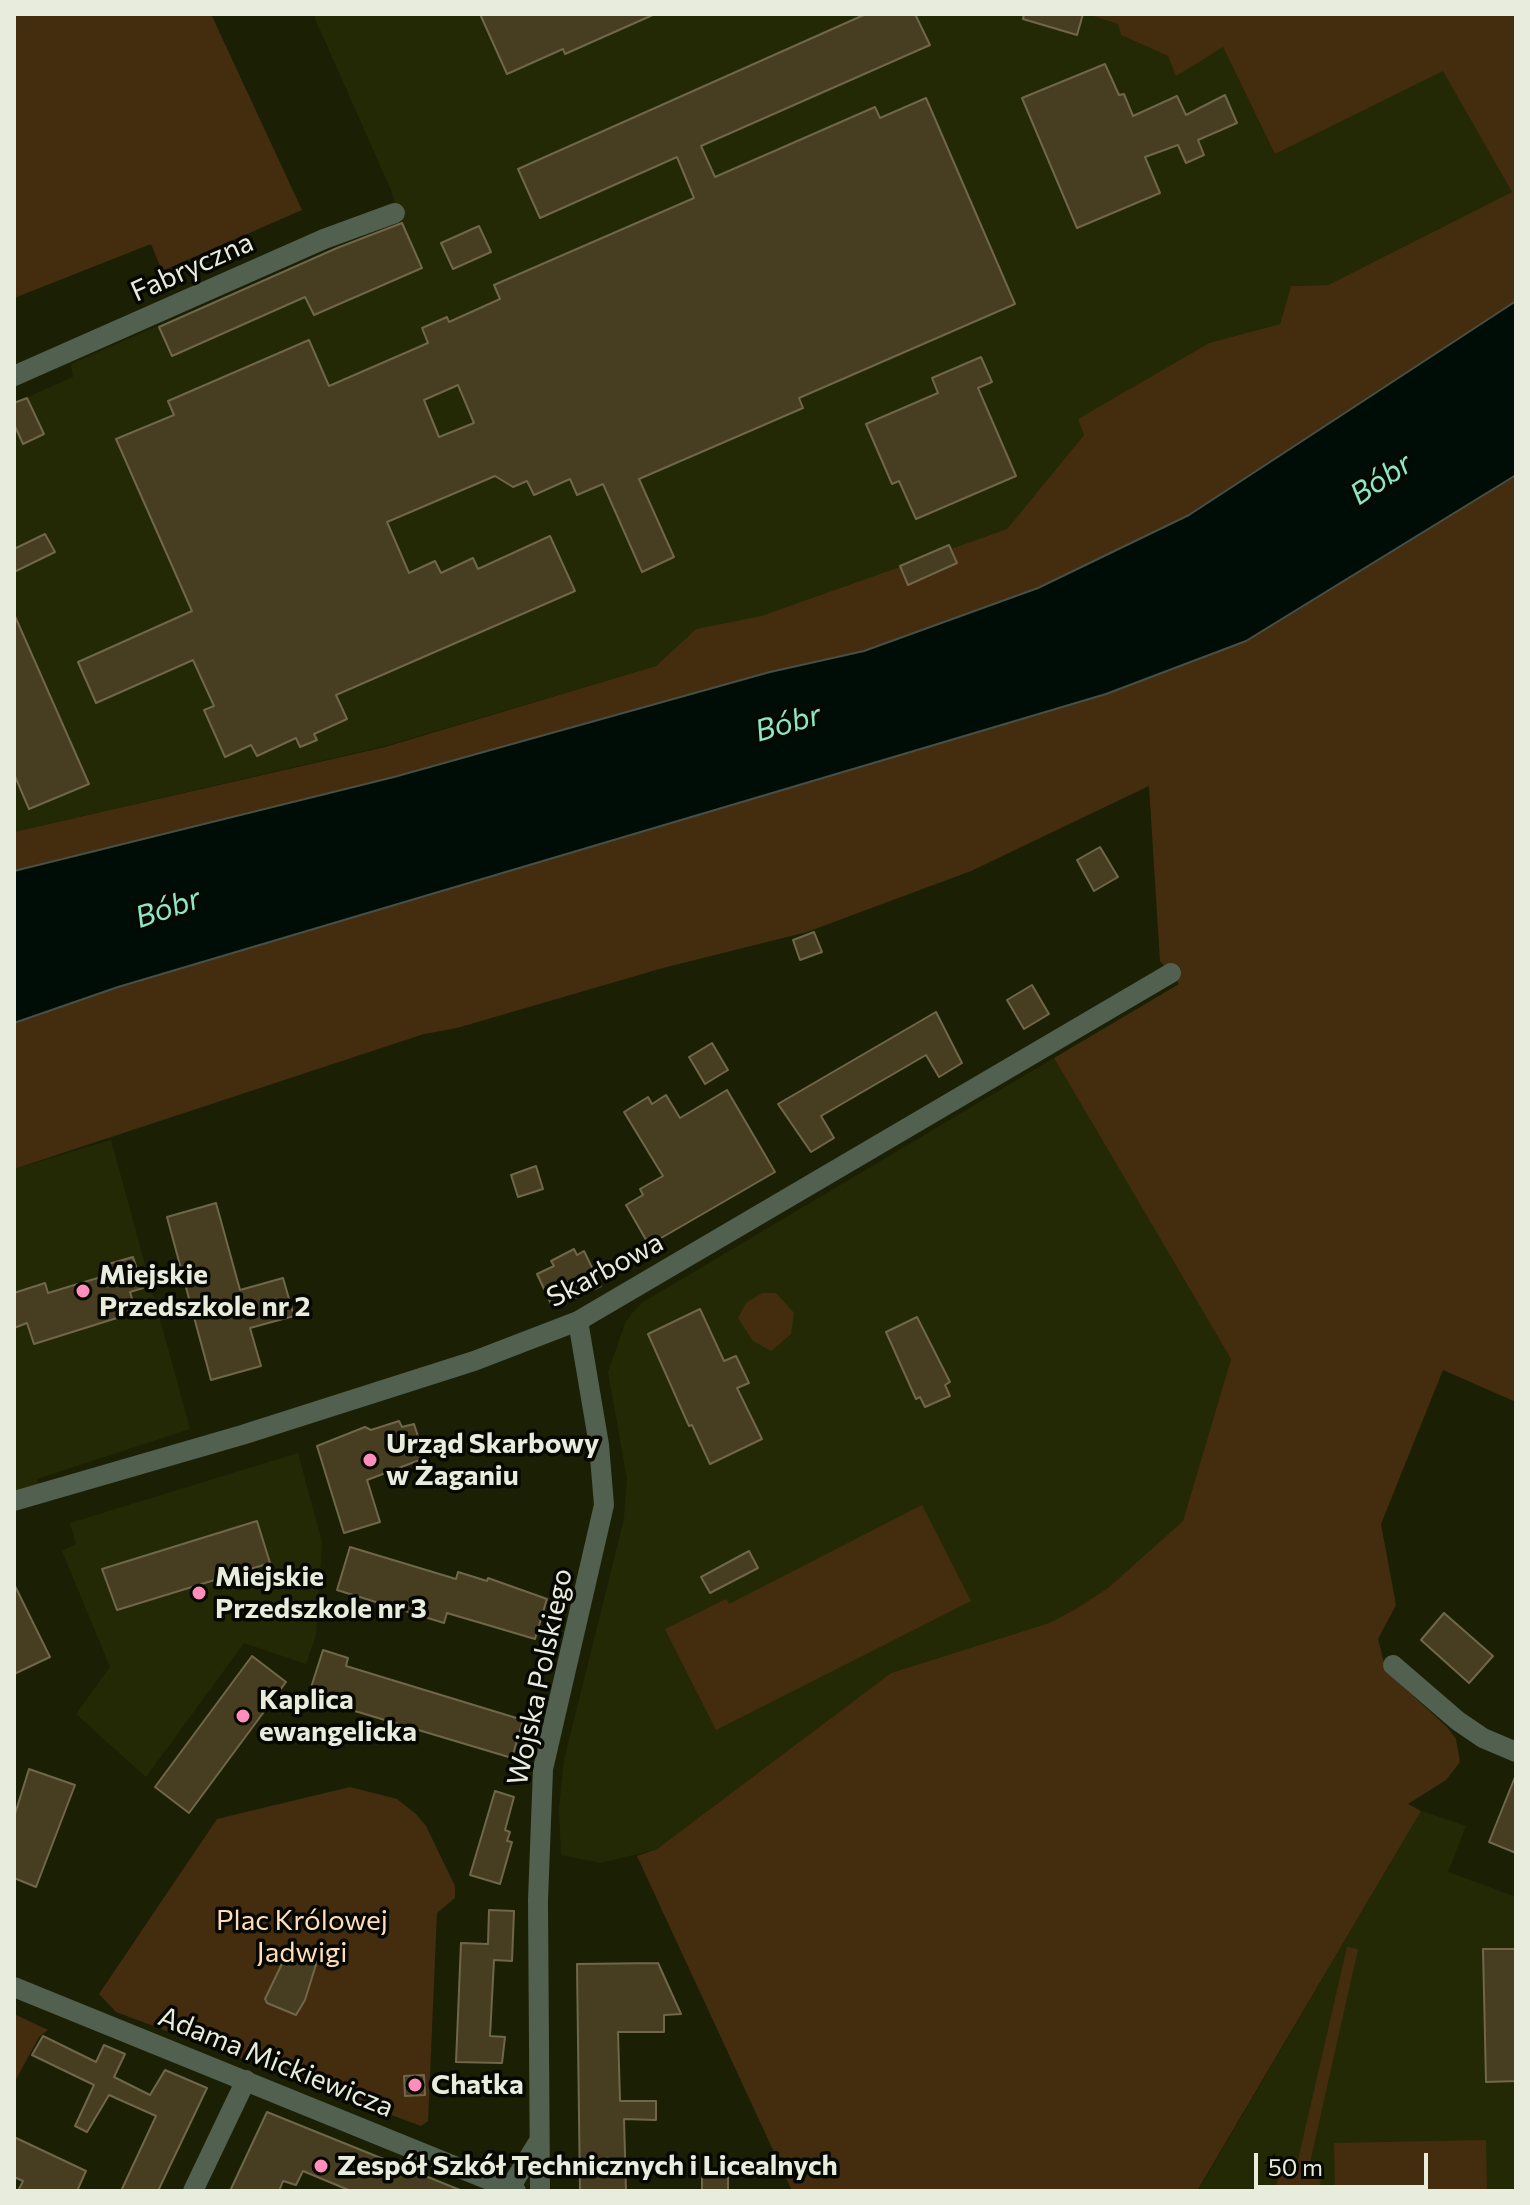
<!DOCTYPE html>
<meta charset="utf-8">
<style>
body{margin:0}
#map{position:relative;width:1530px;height:2205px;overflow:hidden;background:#1b2005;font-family:Commissioner,sans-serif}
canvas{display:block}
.frame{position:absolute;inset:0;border:16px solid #e8ecdc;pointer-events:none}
.scale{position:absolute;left:1254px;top:2153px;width:174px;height:36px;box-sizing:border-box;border:4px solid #e8ecdc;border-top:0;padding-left:10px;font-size:24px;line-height:28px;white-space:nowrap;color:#e8ecdc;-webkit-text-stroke:6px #070802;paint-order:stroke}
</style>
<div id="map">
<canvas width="1530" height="2205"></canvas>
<div class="frame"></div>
<div class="scale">50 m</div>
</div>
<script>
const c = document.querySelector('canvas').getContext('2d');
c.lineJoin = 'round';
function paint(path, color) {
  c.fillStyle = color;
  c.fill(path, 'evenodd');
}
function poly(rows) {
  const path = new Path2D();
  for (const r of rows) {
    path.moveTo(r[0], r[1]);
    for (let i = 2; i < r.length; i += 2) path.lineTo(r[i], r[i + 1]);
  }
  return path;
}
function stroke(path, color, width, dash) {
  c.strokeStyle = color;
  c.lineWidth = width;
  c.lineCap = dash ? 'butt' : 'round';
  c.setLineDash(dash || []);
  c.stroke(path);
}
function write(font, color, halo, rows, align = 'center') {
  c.font = font + ' Commissioner,sans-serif';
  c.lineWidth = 7;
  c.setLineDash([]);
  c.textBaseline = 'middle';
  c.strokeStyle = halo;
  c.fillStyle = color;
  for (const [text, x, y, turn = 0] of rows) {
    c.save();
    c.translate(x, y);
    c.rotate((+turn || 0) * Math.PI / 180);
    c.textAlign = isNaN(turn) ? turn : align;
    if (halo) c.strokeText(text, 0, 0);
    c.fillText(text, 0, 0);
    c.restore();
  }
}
paint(poly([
 [313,14,1087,14,1119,24,1121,35,1168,56,1223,47,1275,154,1443,70,1512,192,1328,285,1291,286,1280,324,1209,343,1079,419,1084,435,1007,529,761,616,696,629,656,666,385,746,14,832,14,403,73,377,71,364,400,220,391,190],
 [1054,1058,1231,1359,1183,1521,1108,1588,1074,1610,1049,1623,891,1673,657,1849,601,1863,561,1855,559,1808,564,1760,624,1519,627,1479,608,1372,626,1321,640,1304],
 [111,1140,190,1429,37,1479,41,1494,14,1502,14,1169],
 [298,1453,322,1542,316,1635,306,1664,244,1643,146,1777,76,1714,110,1667,62,1551,76,1544,70,1523],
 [1421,1811,1466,1826,1448,1872,1516,1897,1516,2191,1198,2191]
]), '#242905');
paint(poly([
 [14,14,211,14,302,210,162,271,151,244,14,298],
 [1087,14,1516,14,1516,301,1189,515,1038,588,864,651,770,672,394,777,14,871,14,832,385,747,656,666,696,629,761,616,1007,529,1084,435,1078,419,1209,343,1280,324,1291,286,1328,285,1512,192,1443,71,1275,154,1223,47,1176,76,1168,56,1121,35,1118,24],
 [1516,475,1516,1402,1443,1370,1381,1524,1396,1605,1378,1639,1386,1671,1447,1727,1456,1739,1460,1762,1446,1780,1408,1804,1421,1811,1197,2191,792,2191,637,1856,657,1849,891,1673,1049,1623,1074,1610,1108,1588,1183,1521,1231,1359,1054,1058,1179,984,1160,961,1149,786,971,871,807,932,663,968,457,1028,424,1034,14,1169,14,1023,118,987,1106,694,1246,641],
 [762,1293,776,1293,794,1313,791,1334,771,1351,753,1341,738,1318,746,1303],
 [922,1505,971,1601,716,1730,665,1629,726,1599,729,1604],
 [350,1787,397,1799,416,1814,426,1826,455,1886,455,1898,437,1913,428,2121,421,2126,116,2012,99,1994,217,1819],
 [1347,1947,1358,1949,1307,2176,1321,2180,1319,2191,1275,2191,1280,2170,1295,2173],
 [14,2014,48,2030,39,2037,14,2083],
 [1486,2140,1487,2191,1335,2191,1334,2143]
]), '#442c0f');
const water = poly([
 [1516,301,1516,475,1246,641,1106,694,118,987,14,1023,14,871,394,777,770,672,864,651,1038,588,1189,515,1516,301]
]);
paint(water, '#000d07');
stroke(water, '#465047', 2);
const building = poly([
 [480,14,655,14,565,54,563,49,507,74,480,14],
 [866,14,915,14,930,45,701,146,715,177,875,107,880,118,926,98,1015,304,799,398,803,408,639,479,674,557,642,572,603,484,577,495,570,479,534,495,527,481,513,487,495,476,387,522,409,573,435,561,441,573,473,558,478,569,550,536,575,591,336,695,347,719,314,734,317,740,300,747,296,738,257,756,251,745,225,757,204,710,214,706,193,660,96,703,78,662,192,611,116,439,174,415,168,401,309,340,329,386,428,343,422,328,447,317,449,322,500,299,494,285,694,198,677,157,540,218,518,169,866,14],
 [458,385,474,423,439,437,424,400,458,385],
 [1024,14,1083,14,1077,35,1023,19,1024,14],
 [1105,64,1119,95,1124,94,1133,116,1177,96,1186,115,1225,95,1237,123,1198,140,1204,155,1186,163,1178,145,1145,157,1160,193,1077,228,1022,98,1105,64],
 [402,223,422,268,314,315,305,297,172,356,159,327,337,248,402,223],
 [479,226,491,252,453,269,441,243,479,226],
 [981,357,992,382,978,388,1016,476,916,519,899,481,892,484,866,424,938,393,932,378,981,357],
 [27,398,44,434,23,444,14,424,14,403,27,398],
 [45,534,55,552,14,572,14,549,45,534],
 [949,545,957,563,908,585,900,566,949,545],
 [14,614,89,784,29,809,14,774,14,614],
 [1100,847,1118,877,1094,891,1077,860,1100,847],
 [814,932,822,952,800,960,793,940,814,932],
 [1032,985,1049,1014,1024,1029,1007,1000,1032,985],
 [936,1012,962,1063,939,1077,926,1055,821,1116,834,1138,811,1152,778,1104,936,1012],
 [712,1043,728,1070,705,1084,689,1057,712,1043],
 [727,1090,775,1172,649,1245,626,1205,643,1195,640,1189,663,1176,624,1112,648,1097,652,1104,666,1095,680,1118,727,1090],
 [536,1166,543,1189,518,1197,511,1175,536,1166],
 [216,1203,240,1290,283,1278,294,1316,250,1328,261,1366,211,1380,167,1217,216,1203],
 [574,1249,577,1255,584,1251,601,1286,553,1308,537,1274,554,1266,551,1261,574,1249],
 [133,1257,143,1288,130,1292,136,1312,34,1344,27,1323,14,1328,14,1293,45,1283,48,1293,101,1277,107,1274,105,1265,133,1257],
 [700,1309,724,1361,736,1356,749,1383,737,1388,762,1439,710,1464,692,1425,689,1426,648,1334,700,1309],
 [917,1317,950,1382,945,1385,950,1396,925,1407,920,1397,916,1399,886,1332,917,1317],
 [399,1421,402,1427,414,1424,425,1458,367,1480,380,1522,344,1533,317,1446,365,1427,371,1430,399,1421],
 [257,1521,270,1563,117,1610,102,1569,257,1521],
 [350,1547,456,1579,458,1572,487,1581,488,1578,547,1599,535,1639,447,1613,444,1623,337,1590,350,1547],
 [749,1551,758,1568,710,1593,701,1577,749,1551],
 [14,1584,50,1657,14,1674,14,1584],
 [1444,1613,1493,1656,1469,1683,1421,1640,1444,1613],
 [323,1650,348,1658,346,1666,523,1720,512,1758,308,1697,323,1650],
 [252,1656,286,1682,189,1813,155,1787,252,1656],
 [29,1769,75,1785,36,1887,14,1878,14,1817,29,1769],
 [1515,1777,1516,1777,1516,1853,1489,1842,1515,1777],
 [495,1791,514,1797,505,1830,510,1832,507,1841,512,1842,500,1884,470,1875,495,1791],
 [489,1910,514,1911,512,1961,494,1960,490,2036,505,2037,502,2063,456,2062,461,1943,488,1944,489,1910],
 [290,1947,318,1958,305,2000,296,2015,267,2003,265,1999,290,1947],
 [1483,1949,1516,1949,1516,2081,1486,2082,1483,1949],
 [658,1963,681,2014,664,2015,664,2032,618,2032,620,2101,656,2101,656,2120,624,2119,626,2191,580,2191,577,1964,658,1963],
 [43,2036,96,2062,104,2045,125,2054,114,2077,150,2095,165,2070,207,2088,158,2191,121,2191,156,2116,109,2095,87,2132,75,2126,94,2085,32,2055,43,2036],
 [424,2075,425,2095,405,2096,404,2076,424,2075],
 [267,2112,460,2190,460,2191,351,2191,303,2171,296,2185,283,2181,279,2191,230,2191,267,2112],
 [14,2137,86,2171,77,2191,18,2191,23,2181,14,2177,14,2137],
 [702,2170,728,2170,728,2191,702,2191,702,2170]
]);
paint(building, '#473e22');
stroke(building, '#70674a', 2);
stroke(poly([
 [14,376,324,239,395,213],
 [14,1501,242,1435,474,1361,578,1321,1171,973],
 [1393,1665,1458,1721,1483,1738,1516,1752],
 [14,1987,516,2191],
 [193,2191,246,2080],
 [508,2191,539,2141],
 [540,2191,538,1900,543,1769,604,1505,599,1445,578,1321]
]), '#51604f', 20);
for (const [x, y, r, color] of [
 [83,1291,8,"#ff8ebb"],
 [370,1460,8,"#ff8ebb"],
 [199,1593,8,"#ff8ebb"],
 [243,1716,8,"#ff8ebb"],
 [415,2085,8,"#ff8ebb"],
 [321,2166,8,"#ff8ebb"]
]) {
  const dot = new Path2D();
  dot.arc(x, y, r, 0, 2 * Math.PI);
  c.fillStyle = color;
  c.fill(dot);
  stroke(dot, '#070802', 3);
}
write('28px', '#e8ecdc', '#070802', [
 ["Fabryczna",192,267,-24],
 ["Skarbowa",605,1270,-28],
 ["Wojska Polskiego",540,1677,-78],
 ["Adama Mickiewicza",276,2062,22]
]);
write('bold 28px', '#e8ecdc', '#070802', [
 ["Miejskie",99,1275],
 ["Przedszkole nr 2",99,1307],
 ["Urząd Skarbowy",386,1444],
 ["w Żaganiu",386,1476],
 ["Miejskie",215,1577],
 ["Przedszkole nr 3",215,1609],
 ["Kaplica",259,1700],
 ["ewangelicka",259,1732],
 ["Chatka",431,2085],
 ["Zespół Szkół Technicznych i Licealnych",337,2166]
], 'left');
write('28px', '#ffddb8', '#070802', [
 ["Plac Królowej",302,1921],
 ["Jadwigi",302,1953]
]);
write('italic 30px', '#8de7c2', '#070802', [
 ["Bóbr",1381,479,-34],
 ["Bóbr",788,723,-16],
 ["Bóbr",168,908,-19]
]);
</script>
